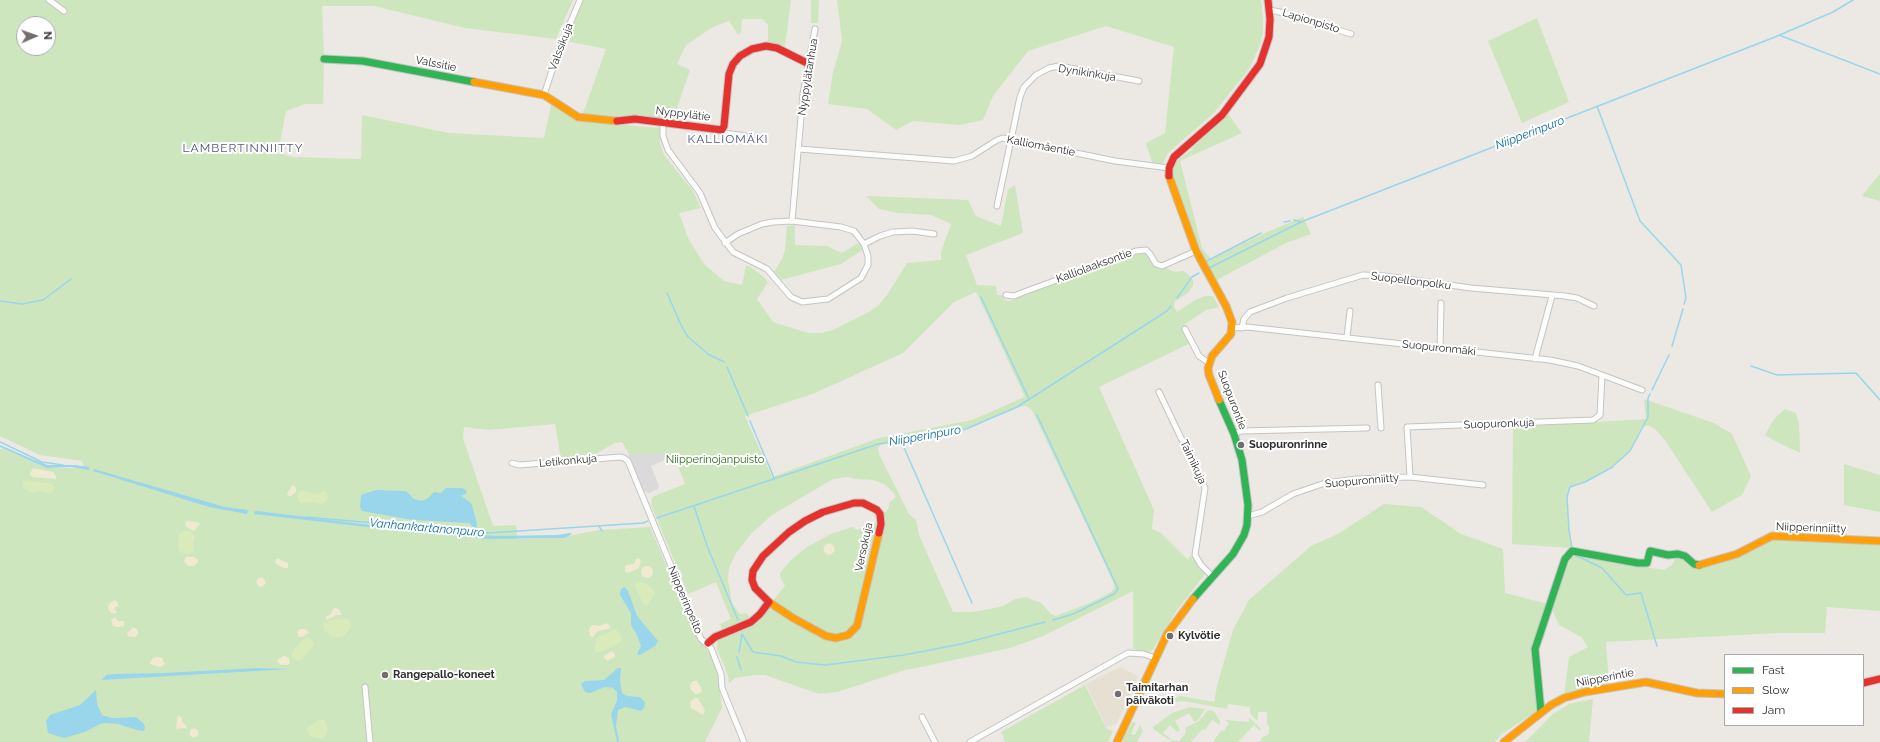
<!DOCTYPE html>
<meta charset="utf-8">
<style>
body{margin:0}
#map{position:relative;width:1880px;height:742px;overflow:hidden;background:#ece8e4;font-family:Raleway,sans-serif}
canvas{display:block}
.legend{position:absolute;left:1724px;top:654px;width:140px;height:72px;box-sizing:border-box;background:#fff;border:1px solid #ababab;margin:0;padding:5px 7px;list-style:none;font-size:12px;color:#2e2e2e}
.legend li{display:flex;align-items:center;gap:8px;height:20px}
.legend b{width:20px;border:1px solid #ababab}
.north{position:absolute;left:16px;top:16px;width:40px;height:40px;box-sizing:border-box;background:#fff;border:1px solid #ababab;border-radius:50%;rotate:88deg;font-size:11px;font-weight:700;line-height:16px;text-align:center;color:#2e2e2e}
.north::after{content:'';display:block;margin:auto;width:14px;height:18px;background:#706f6e;clip-path:polygon(50% 0,100% 100%,50% 72%,0 100%)}
</style>
<div id="map">
<canvas width="1880" height="742"></canvas>
<ul class="legend">
<li><b style="height:5px;background:#30b455"></b>Fast</li>
<li><b style="height:5px;background:#ff9f0a"></b>Slow</li>
<li><b style="height:5px;background:#e5322d"></b>Jam</li>
</ul>
<div class="north">N</div>
</div>
<script>
const c = document.querySelector('canvas').getContext('2d');
c.lineJoin = 'round';
function paint(path, color) {
  c.fillStyle = color;
  c.fill(path, 'evenodd');
}
function poly(rows) {
  const path = new Path2D();
  for (const r of rows) {
    if (r.length === 3) {
      path.moveTo(r[0] + r[2], r[1]);
      path.arc(r[0], r[1], r[2], 0, 2 * Math.PI);
      continue;
    }
    path.moveTo(r[0], r[1]);
    for (let i = 2; i < r.length; i += 2) path.lineTo(r[i], r[i + 1]);
  }
  return path;
}
function stroke(path, color, width, dash) {
  c.strokeStyle = color;
  c.lineWidth = width;
  c.lineCap = dash ? 'butt' : 'round';
  c.setLineDash(dash || []);
  c.stroke(path);
}
function write(font, color, halo, rows, align = 'center') {
  c.font = font + ' Raleway,sans-serif';
  c.lineWidth = 4;
  c.setLineDash([]);
  c.textBaseline = 'middle';
  c.strokeStyle = halo;
  c.fillStyle = color;
  for (const [text, x, y, turn = 0] of rows) {
    c.save();
    c.translate(x, y);
    c.rotate((+turn || 0) * Math.PI / 180);
    c.textAlign = isNaN(turn) ? turn : align;
    if (halo) c.strokeText(text, 0, 0);
    c.fillText(text, 0, 0);
    c.restore();
  }
}
paint(poly([
 [629,454,665,454,674,456,651,466,659,486,658,489,649,493,642,490,628,459]
]), '#dcd9db');
paint(poly([
 [1120,667,1138,676,1129,699,1116,724,1106,727,1086,684]
]), '#e6e0d3');
paint(poly([
 [0,0,573,0,556,39,465,28,374,6,322,6,324,59,323,104,305,104,286,111,278,153,293,157,361,159,362,115,449,133,544,138,551,105,580,121,660,128,660,143,664,155,693,191,701,208,679,213,688,238,704,264,724,281,742,285,746,266,749,266,764,277,768,282,757,299,773,322,808,333,822,333,833,330,869,312,879,305,887,295,907,263,941,260,941,252,951,224,931,215,898,213,879,209,866,196,968,200,976,216,1001,226,1008,190,1015,185,1023,233,966,255,977,285,996,286,997,295,1002,295,1005,300,1009,301,1143,252,1148,255,1154,265,1159,269,1166,268,1175,272,1184,271,1190,276,1193,281,1193,286,1188,293,1175,301,1174,307,1177,312,1195,300,1205,296,1213,296,1219,307,1206,310,1185,324,1193,342,1099,387,1154,510,1152,529,1161,533,1188,560,1190,556,1194,557,1206,573,1177,610,1153,649,1150,652,1133,649,1133,591,1043,636,1010,648,902,671,837,692,819,694,765,675,755,675,735,678,729,683,728,675,717,649,717,640,748,626,766,609,785,586,780,577,780,573,791,560,807,547,831,534,852,527,857,530,881,520,882,515,889,508,889,503,896,497,893,492,884,484,873,480,856,479,848,477,833,479,772,515,752,533,736,553,729,568,728,580,732,603,740,614,746,613,752,619,722,629,720,624,731,619,716,582,688,594,651,505,652,497,685,484,674,456,665,454,629,454,622,442,615,443,595,454,561,459,555,424,489,430,464,427,463,438,493,526,516,525,517,539,522,539,558,538,599,530,650,527,697,638,711,655,718,675,722,708,705,742,0,742,0,449,4,449,47,468,84,468,82,461,40,455,0,436],
 [24,24,48,24,48,48,24,48],
 [976,292,1025,397,972,420,879,438,772,477,745,416,815,393,903,353,954,302],
 [1023,406,1026,406,1032,410,1103,560,1114,584,1114,589,1111,592,1092,602,1056,616,1051,614,1041,603,1026,597,1015,599,1003,606,990,609,971,612,953,612,919,535,916,520,909,514,879,454,878,448,881,445,966,428],
 [583,0,793,0,791,0,785,46,768,42,768,25,762,19,742,19,741,32,738,35,729,21,713,27,686,45,677,64,690,70,672,123,582,116,606,49,566,41],
 [811,0,819,0,818,23,811,23],
 [837,0,1261,0,1263,19,1263,32,1260,45,1249,69,1214,113,1168,153,1162,165,1154,164,1152,162,1146,143,1165,133,1174,47,1106,26,1028,51,993,96,983,120,960,125,913,121,896,130,867,109,828,104,833,73,842,41],
 [1537,18,1569,102,1522,123,1488,41],
 [1228,114,1242,133,1180,161,1202,248,1211,259,1265,233,1303,217,1311,234,1286,243,1215,281,1193,237,1172,177,1172,169,1179,159,1193,149,1192,148],
 [1880,174,1880,201,1862,196,1873,182],
 [795,225,795,245,827,246,842,253,860,242,864,249,841,264,781,280,774,272,782,259,785,250,787,226],
 [1644,399,1714,423,1732,434,1751,476,1742,495,1712,512,1665,440,1655,429,1648,425,1641,428,1630,451,1611,468,1585,482,1570,487,1567,497,1569,530,1572,548,1512,544,1513,427,1646,419],
 [1785,409,1796,413,1799,424,1800,453,1773,440,1765,435,1774,419],
 [1844,464,1880,475,1880,512,1844,505],
 [1384,504,1421,507,1461,534,1503,549,1505,593,1548,604,1532,648,1538,711,1503,733,1495,742,1259,742,1262,739,1261,738,1269,734,1269,725,1267,725,1267,712,1258,712,1258,719,1256,720,1250,713,1250,707,1228,704,1227,709,1184,701,1174,702,1175,698,1180,696,1214,702,1217,686,1233,630,1249,600,1311,546,1338,534],
 [1779,539,1880,544,1880,611,1827,607,1825,633,1779,633,1606,642,1609,685,1564,695,1569,657,1588,647,1581,637,1559,625,1552,609,1571,557,1575,553,1632,565,1664,570,1672,565,1675,558,1679,557,1695,567,1770,541],
 [1085,685,1106,728,1113,731,1108,742,1005,742,1001,732],
 [1593,699,1589,742,1592,742,1525,742,1553,714,1569,704],
 [1190,707,1205,709,1198,720,1194,722,1189,713,1175,721,1180,730,1177,732,1170,725,1163,733,1171,739,1169,740,1153,729,1153,727,1172,713],
 [1208,710,1214,711,1220,721,1220,725,1212,720,1205,730,1203,729,1191,742,1171,742,1172,740,1179,741,1186,733,1185,728,1199,721],
 [1249,717,1261,729,1259,730,1254,725,1238,742,1213,742,1219,733,1222,730,1224,731,1229,723,1225,720,1249,722],
 [1132,722,1136,723,1131,734,1135,735,1140,725,1143,731,1137,742,1122,742]
]), '#cee6be');
paint(poly([
 [33,468,53,472,56,476,56,479,32,477,30,474],
 [293,485,296,488,296,492,291,496,288,496,287,493],
 [186,521,197,522,200,524,194,531,185,526],
 [829,549,5.5],
 [186,557,194,557,198,560,198,562,194,566,188,566,184,561],
 [277,558,288,563,288,568,284,568,276,564,275,561],
 [639,558,641,561,639,568,628,573,625,572,625,566,630,564,634,564,636,559],
 [647,572,6],
 [261,582,4.5],
 [115,600,118,603,118,606,114,608,117,612,115,614,110,612,108,608,110,603],
 [334,608,339,609,342,615,336,615,327,620,326,616,330,615],
 [115,617,118,621,124,621,124,626,119,627,113,626,111,620],
 [606,623,610,626,609,629,598,631,593,637,590,636,589,629,592,625,600,626],
 [134,627,138,631,138,634,135,637,128,636,127,633],
 [300,629,306,629,309,633,302,637,299,637,297,632],
 [612,651,615,654,615,657,608,661,604,658,604,656],
 [283,656,286,656,289,659,290,663,288,665,281,665,278,662,277,660],
 [156,657,162,658,165,664,160,667,150,664,152,659],
 [693,681,697,681,701,687,702,691,699,694,695,694,691,690,690,685],
 [695,698,698,698,705,710,703,715,691,708,690,702],
 [178,715,182,718,182,722,186,725,187,729,183,728,177,729,176,727],
 [194,733,4.5]
]), '#f0ead3');
paint(poly([
 [25,480,52,484,55,488,53,491,48,493,40,491,31,493,23,488,23,482],
 [302,490,314,494,325,491,328,496,327,501,320,504,314,502,300,503,297,496,298,492],
 [184,530,191,532,195,536,193,545,194,551,191,554,184,554,178,550,179,534],
 [639,581,648,585,654,590,655,594,648,605,644,605,637,591,635,584],
 [345,618,349,619,351,625,351,628,345,635,340,637,332,637,324,630,324,623,334,619,341,620],
 [616,629,622,637,621,642,601,652,596,652,594,649,597,637],
 [307,637,312,639,314,645,301,660,298,661,292,657,292,652,299,643],
 [319,719,324,720,327,725,327,733,322,739,312,737,308,733,307,728]
]), '#d9eabb');
paint(poly([
 [0,445,32,459,48,465,75,465,89,467,89,470,71,467,47,468,0,447],
 [94,469,225,507,248,510,247,514,209,507,93,471],
 [446,488,462,488,466,490,467,493,461,496,470,502,472,505,477,524,476,533,480,535,497,536,558,535,570,533,572,534,565,538,558,538,489,539,410,532,254,514,255,511,265,512,379,526,472,534,474,528,469,523,412,520,362,511,360,507,361,495,376,490,406,491,414,499,422,501,428,498,434,492,441,493],
 [625,587,628,591,637,616,658,641,655,646,640,655,637,654,641,646,636,633,631,625,631,613,620,595,621,589],
 [256,668,290,669,102,680,106,675,114,674,164,673],
 [618,668,621,668,620,680,622,693,627,696,640,697,645,702,644,708,641,711,625,707,618,710,616,726,619,742,617,742,611,714,617,701,617,692,613,688,605,687,590,693,585,692,581,684,585,681,604,680],
 [96,690,97,704,102,715,112,718,136,717,144,724,145,728,144,731,137,730,118,724,106,723,100,724,85,732,64,738,48,733,46,721,50,715,80,705]
]), '#99d6ec');
stroke(poly([
 [1779,35,1880,74],
 [1597,106,1640,221,1681,265,1686,298,1684,304],
 [1294,220,1301,222],
 [1284,222,1290,221],
 [1205,262,1261,233],
 [1209,268,1301,222,1775,37,1833,12,1853,0],
 [667,293,682,327,688,337,708,354,724,362],
 [981,297,1029,399],
 [1177,298,1192,277,1199,273],
 [0,301,22,304,43,300,71,279],
 [1672,346,1683,309],
 [1751,366,1777,375,1856,373,1880,400],
 [727,367,748,416],
 [1652,390,1669,355],
 [1037,415,1118,589,1114,594,1073,614,1053,620],
 [750,421,774,478],
 [0,442,42,462,63,465],
 [902,443,972,603],
 [694,506,707,546,738,620],
 [306,517,488,533,643,523,648,521],
 [657,518,878,444,966,429,1017,407,1167,311,1171,306],
 [599,526,602,531],
 [1572,548,1569,530,1567,497,1570,487,1585,482,1611,468,1630,451,1648,417,1648,398,1650,394],
 [1575,555,1602,568,1626,595,1641,593,1657,646],
 [742,634,753,652,781,656,796,662,825,665,904,655,961,644,1045,622],
 [739,652,742,634],
 [737,657,741,670]
]), '#99d6ec', 1.5);
const street = poly([
 [49,0,64,11],
 [1270,10,1284,13,1351,34],
 [544,95,558,52,580,0],
 [663,124,663,136,668,150,700,193,715,228,733,252,767,269,791,297,802,302,828,299,861,278,868,265,868,256,864,244,854,231,841,227,792,221],
 [722,130,725,133,745,136],
 [799,149,954,161,972,156,997,140,1003,138,1115,161,1169,168],
 [997,206,1020,97,1024,87,1036,75,1049,68,1059,66,1139,81],
 [725,243,738,234,762,224,773,222,792,221,803,94,815,29],
 [864,244,880,236,893,232,912,231,934,234],
 [1006,295,1014,296,1024,292,1136,251,1146,250,1150,254,1156,264,1162,266,1196,251],
 [1233,328,1247,327,1550,360,1578,366,1642,390],
 [1242,328,1244,319,1250,312,1287,298,1363,275,1385,276,1471,288,1565,296,1577,298,1594,306],
 [1185,329,1199,356,1209,363],
 [1347,337,1350,311],
 [1440,349,1441,303],
 [1535,359,1552,296],
 [1378,385,1381,428],
 [1159,392,1205,488,1195,555,1201,565,1213,577],
 [1234,434,1242,431,1367,428],
 [512,463,519,465,620,457,624,458,628,461,701,639,711,648,721,674,722,688,744,742],
 [1410,477,1407,427,1593,420,1600,415,1602,375],
 [1248,516,1262,512,1293,494,1325,483,1357,479,1410,477,1483,485],
 [365,687,370,742],
 [922,717,935,742],
 [970,742,1128,653,1144,654,1155,658]
]);
const fast = poly([
 [324,59,363,61,474,82],
 [1193,599,1233,554,1244,535,1247,525,1248,505,1242,460,1234,434,1219,400],
 [1541,712,1535,649,1565,559,1572,551,1638,563,1647,563,1650,551,1668,555,1678,554,1685,556,1694,564,1699,565]
]);
const slow = poly([
 [474,82,544,95,578,117,617,121],
 [1169,176,1196,251,1226,306,1232,322,1231,334,1212,356,1208,368,1209,375,1219,400],
 [1699,565,1737,554,1772,536,1880,541],
 [769,602,793,618,826,636,836,638,848,635,857,626,879,533],
 [1117,742,1167,634,1193,599],
 [1504,742,1551,705,1564,698,1585,692,1646,682,1697,693,1725,694]
]);
const jam = poly([
 [617,121,635,119,722,130,724,126,729,74,733,64,740,56,752,49,766,46,777,48,809,64],
 [1169,176,1169,168,1174,157,1222,115,1260,64,1269,37,1270,19,1268,0],
 [708,643,715,637,751,622,760,614,769,602,755,588,752,580,753,571,763,556,789,532,805,521,823,512,854,503,863,503,877,510,880,514,881,524,879,533],
 [1863,683,1880,679]
]);
stroke(street, '#c5c4c5', 7);
stroke(fast, '#c5c4c5', 9);
stroke(slow, '#c5c4c5', 9);
stroke(jam, '#c5c4c5', 9);
stroke(street, '#fcfcfb', 5);
stroke(fast, '#30b455', 7);
stroke(slow, '#ff9f0a', 7);
stroke(jam, '#e5322d', 7);
for (const [x, y, r, color] of [
 [1241,445,4,"#706f6e"],
 [1170,636,4,"#706f6e"],
 [385,675,4,"#706f6e"],
 [1118,694,4,"#706f6e"]
]) {
  const dot = new Path2D();
  dot.arc(x, y, r, 0, 2 * Math.PI);
  c.fillStyle = color;
  c.fill(dot);
  stroke(dot, '#fff', 1.5);
}
write('11px', '#2e2e2e', '#fff', [
 ["Lapionpisto",1311,21,17],
 ["Valssikuja",561,47,-69],
 ["Valssitie",436,64,11],
 ["Dynikinkuja",1087,73,9],
 ["Nyppylätanhua",808,77,-81],
 ["Nyppylätie",683,114,7],
 ["Kalliomäentie",1041,146,11],
 ["Kalliolaaksontie",1094,266,-20],
 ["Suopellonpolku",1411,281,7],
 ["Suopuronmäki",1439,348,6],
 ["Suopurontie",1232,400,69],
 ["Suopuronkuja",1499,424,-2],
 ["Letikonkuja",568,461,-5],
 ["Taimikuja",1193,462,65],
 ["Suopuronniitty",1362,481,-5],
 ["Niipperinniitty",1811,528,2],
 ["Versokuja",864,547,-78],
 ["Niipperinpelto",685,600,67],
 ["Niipperintie",1605,678,-11]
]);
write('bold 11px', '#2e2e2e', '#fff', [
 ["Suopuronrinne",1249,445],
 ["Kylvötie",1178,636],
 ["Rangepallo-koneet",393,675],
 ["Taimitarhan",1126,688],
 ["päiväkoti",1126,701]
], 'left');
write('11px', '#2c6e1b', '#fff', [
 ["Niipperinojanpuisto",715,460]
]);
write('italic 12px', '#0d6fa3', '#fff', [
 ["Niipperinpuro",1530,133,-21],
 ["Niipperinpuro",925,436,-10],
 ["Vanhankartanonpuro",427,528,5]
]);
c.letterSpacing = '1px';
write('12px', '#4d5680', '#fff', [
 ["KALLIOMÄKI",728,139],
 ["LAMBERTINNIITTY",243,148]
]);
c.letterSpacing = '0px';
</script>
